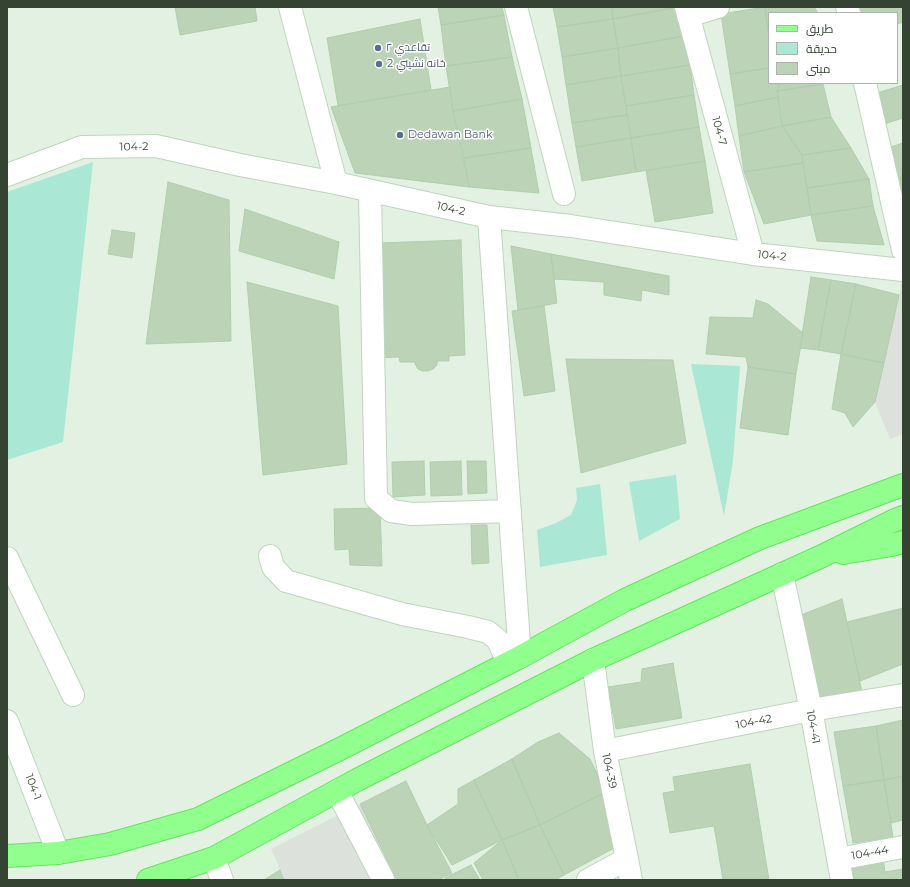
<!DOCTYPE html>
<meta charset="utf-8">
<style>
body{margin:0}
#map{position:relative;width:910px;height:887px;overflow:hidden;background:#e3f1e2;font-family:Montserrat,Cairo,sans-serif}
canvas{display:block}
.frame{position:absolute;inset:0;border:8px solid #354333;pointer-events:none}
.legend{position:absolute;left:768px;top:12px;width:130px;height:72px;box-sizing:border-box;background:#fff;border:1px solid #aeb4ad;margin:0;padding:5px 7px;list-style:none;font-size:12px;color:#354333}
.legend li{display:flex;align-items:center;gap:8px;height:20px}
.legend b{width:20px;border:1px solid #aeb4ad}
</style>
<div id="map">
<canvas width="910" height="887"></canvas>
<div class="frame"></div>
<ul class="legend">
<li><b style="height:5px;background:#91ff8e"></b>طريق</li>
<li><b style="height:11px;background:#aae7d5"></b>حديقة</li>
<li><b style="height:11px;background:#bcd3b8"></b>مبنى</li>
</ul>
</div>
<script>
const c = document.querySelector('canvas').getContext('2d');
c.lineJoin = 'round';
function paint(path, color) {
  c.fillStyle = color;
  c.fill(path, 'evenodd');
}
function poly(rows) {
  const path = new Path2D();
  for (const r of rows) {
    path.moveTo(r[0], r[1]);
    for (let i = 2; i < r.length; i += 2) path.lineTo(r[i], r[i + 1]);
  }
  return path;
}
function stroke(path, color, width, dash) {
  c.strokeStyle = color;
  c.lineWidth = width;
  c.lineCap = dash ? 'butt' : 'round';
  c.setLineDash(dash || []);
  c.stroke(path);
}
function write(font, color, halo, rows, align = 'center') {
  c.font = font + ' Montserrat,Cairo,sans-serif';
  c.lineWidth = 3;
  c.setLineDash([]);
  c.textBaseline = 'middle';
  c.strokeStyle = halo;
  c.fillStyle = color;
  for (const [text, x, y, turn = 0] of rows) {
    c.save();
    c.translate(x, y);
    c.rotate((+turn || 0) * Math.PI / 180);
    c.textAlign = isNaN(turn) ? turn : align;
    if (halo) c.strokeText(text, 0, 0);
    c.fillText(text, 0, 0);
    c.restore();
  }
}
paint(poly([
 [93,162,63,442,7,460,7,192],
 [691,364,740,366,733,461,724,516],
 [676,475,680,519,639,541,629,482],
 [600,484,607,555,540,567,537,530,556,523,571,515,577,500,576,488]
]), '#aae7d5');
paint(poly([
 [903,278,903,434,890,439,875,402],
 [360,804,397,880,285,880,271,849]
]), '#dce2db');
const building = poly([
 [175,7,255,7,257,21,180,35,175,7],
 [438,7,502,7,504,15,441,25,438,7],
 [553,7,612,7,613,19,557,27,553,7],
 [612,7,678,7,613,19,612,7],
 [678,7,684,36,618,48,613,19,678,7],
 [765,7,814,7,818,13,769,13,769,39,765,7],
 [765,7,769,39,769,68,730,74,721,14,765,7],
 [859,7,903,7,903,22,897,24,897,13,860,13,859,7],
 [504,15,512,57,446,66,441,25,504,15],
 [420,19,431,90,338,106,327,38,420,19],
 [613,19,618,48,562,57,557,27,613,19],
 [684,36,690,65,621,76,618,48,684,36],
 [618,48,621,76,566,85,562,57,618,48],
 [512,57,522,99,453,111,446,66,512,57],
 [690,65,694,95,626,106,621,76,690,65],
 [769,68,769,83,780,83,777,91,778,97,735,106,730,74,769,68],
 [621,76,627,115,572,123,566,85,621,76],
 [780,83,823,83,823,84,777,91,780,83],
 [823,84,831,117,782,126,777,91,823,84],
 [903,85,903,118,884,124,877,93,903,85],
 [450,87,453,111,469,187,355,173,331,107,450,87],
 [694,95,699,127,631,138,626,106,694,95],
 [778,97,782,126,739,136,735,106,778,97],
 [522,99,531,148,464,158,453,111,522,99],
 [627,115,631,138,576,147,572,123,627,115],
 [831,117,851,148,802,155,782,126,831,117],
 [782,126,802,155,803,163,744,172,739,136,782,126],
 [699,127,705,161,636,172,631,138,699,127],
 [631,138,636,172,582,181,576,147,631,138],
 [903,143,903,178,896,180,888,148,903,143],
 [531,148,539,193,469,187,464,158,531,148],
 [851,148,869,179,807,188,802,155,851,148],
 [705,161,713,213,655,222,646,171,705,161],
 [803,163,811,215,764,224,744,172,803,163],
 [903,178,903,208,896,180,903,178],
 [869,179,873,206,811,215,807,188,869,179],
 [168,182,229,200,231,341,146,344,168,182],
 [873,206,884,245,817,241,811,215,873,206],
 [245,209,339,242,334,279,239,251,245,209],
 [112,230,135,233,132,258,108,254,112,230],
 [461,240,465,355,449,356,449,361,437,361,437,365,433,369,428,371,422,371,418,369,414,362,400,362,399,357,375,358,380,243,461,240],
 [511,246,551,254,557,303,518,310,511,246],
 [551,254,669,276,669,295,642,290,641,301,604,295,604,282,554,279,551,254],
 [811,277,831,280,818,350,800,348,811,277],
 [831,280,856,284,841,354,818,350,831,280],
 [247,282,338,306,347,464,263,475,247,282],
 [856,284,899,295,884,363,841,354,856,284],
 [756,300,768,304,803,333,796,374,748,367,746,357,706,354,710,317,753,318,756,300],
 [544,306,555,391,524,396,512,311,544,306],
 [841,354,884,363,875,402,853,427,845,413,832,409,841,354],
 [566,359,673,360,686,443,581,473,566,359],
 [748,367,796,374,788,435,740,428,748,367],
 [424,461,425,495,393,497,392,462,424,461],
 [461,461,462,495,431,496,430,462,461,461],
 [467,461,486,461,487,493,468,494,467,461],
 [380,508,382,566,350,565,349,549,335,550,334,509,380,508],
 [471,525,487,525,489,563,472,564,471,525],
 [842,599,862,692,816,702,801,615,842,599],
 [903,608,903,664,860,681,847,622,903,608],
 [673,663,682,718,616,729,608,687,641,682,642,669,673,663],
 [903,720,903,776,884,780,876,726,903,720],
 [876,726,884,780,843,786,834,732,876,726],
 [559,733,590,759,606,792,540,825,512,759,538,742,559,733],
 [512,759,540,825,502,840,474,780,512,759],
 [750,764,769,880,723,880,714,826,670,833,663,793,675,791,673,777,750,764],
 [903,776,903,820,891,823,884,780,903,776],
 [474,780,502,840,452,865,427,825,458,804,458,789,474,780],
 [884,780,893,837,853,843,843,786,884,780],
 [406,781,427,825,452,873,438,880,397,880,360,804,406,781],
 [606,792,618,846,564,875,540,825,606,792],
 [540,825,564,875,555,880,519,880,502,840,540,825],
 [502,840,519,880,483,880,474,863,502,840],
 [883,858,885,872,903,869,903,880,854,880,852,867,883,858],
 [471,865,480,880,446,880,445,878,471,865],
 [280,870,284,880,264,880,280,870]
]);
paint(building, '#bcd3b8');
stroke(building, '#b0ceab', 1);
const minor = poly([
 [290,7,336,183],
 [516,7,564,194],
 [686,7,753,254],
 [847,7,849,13],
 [688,16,718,7],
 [865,83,903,250],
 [7,175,82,147,156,146,240,165,336,183,489,217,571,226,753,254,903,270],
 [370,191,376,498,391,511,412,514,510,511],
 [489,217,520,657],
 [270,556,273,567,286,581,402,614,468,627,488,632,498,640,508,663],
 [7,558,73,695],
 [782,574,811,710,842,880],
 [593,660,605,751,627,859,631,880],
 [7,721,58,853],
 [605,751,811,710,903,695],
 [337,791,383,879],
 [214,858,222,880],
 [838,859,903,847],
 [588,880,627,859]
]);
const major = poly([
 [843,553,892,545,903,542],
 [7,856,58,853,110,844,198,819,340,749,520,657,625,600,760,538,903,485],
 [148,880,214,858,357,780,593,660,820,557,893,521,903,517]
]);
stroke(minor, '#bed5bc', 24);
stroke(major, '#64e45e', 24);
stroke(minor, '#fff', 22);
stroke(major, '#91ff8e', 22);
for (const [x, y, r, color] of [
 [378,48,4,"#5c6f8a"],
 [379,64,4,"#5c6f8a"],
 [400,135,4,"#5c6f8a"]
]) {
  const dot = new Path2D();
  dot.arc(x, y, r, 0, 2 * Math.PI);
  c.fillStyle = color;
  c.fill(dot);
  stroke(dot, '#fff', 1.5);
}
write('11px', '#4e5e75', '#fff', [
 ["تقاعدي ٢",386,48],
 ["خانه نشيني 2",387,64],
 ["Dedawan Bank",408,135]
], 'left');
write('11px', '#354333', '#fff', [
 ["104-7",719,131,75],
 ["104-2",134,147,-1],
 ["104-2",451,209,13],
 ["104-2",772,256,6],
 ["104-42",754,722,-11],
 ["104-41",813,727,79],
 ["104-39",609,771,78],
 ["104-1",33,787,69],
 ["104-44",870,853,-10]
]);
</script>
